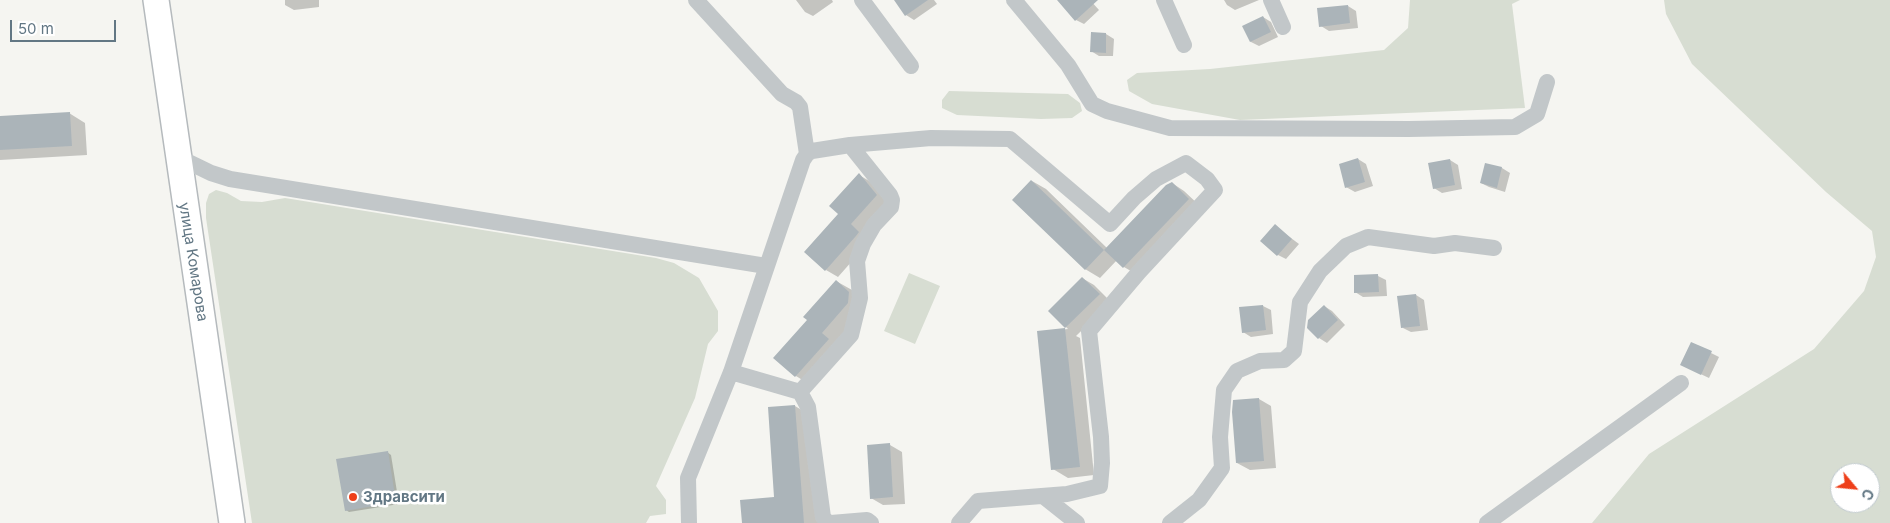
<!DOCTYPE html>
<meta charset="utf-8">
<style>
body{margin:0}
#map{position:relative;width:1890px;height:523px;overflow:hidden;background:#f5f5f1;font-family:Inter,sans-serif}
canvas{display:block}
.north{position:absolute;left:1830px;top:463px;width:50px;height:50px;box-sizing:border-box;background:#fff;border:1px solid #c0c9ce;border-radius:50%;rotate:118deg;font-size:14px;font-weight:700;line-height:20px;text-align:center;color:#627784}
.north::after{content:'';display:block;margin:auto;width:18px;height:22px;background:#ee3f19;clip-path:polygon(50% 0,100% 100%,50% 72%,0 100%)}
.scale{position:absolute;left:10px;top:20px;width:106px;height:22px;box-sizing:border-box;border:2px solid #627784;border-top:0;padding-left:6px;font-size:15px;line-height:18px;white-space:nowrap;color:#627784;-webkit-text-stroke:4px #fff;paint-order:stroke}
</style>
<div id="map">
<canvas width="1890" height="523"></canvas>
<div class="north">С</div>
<div class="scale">50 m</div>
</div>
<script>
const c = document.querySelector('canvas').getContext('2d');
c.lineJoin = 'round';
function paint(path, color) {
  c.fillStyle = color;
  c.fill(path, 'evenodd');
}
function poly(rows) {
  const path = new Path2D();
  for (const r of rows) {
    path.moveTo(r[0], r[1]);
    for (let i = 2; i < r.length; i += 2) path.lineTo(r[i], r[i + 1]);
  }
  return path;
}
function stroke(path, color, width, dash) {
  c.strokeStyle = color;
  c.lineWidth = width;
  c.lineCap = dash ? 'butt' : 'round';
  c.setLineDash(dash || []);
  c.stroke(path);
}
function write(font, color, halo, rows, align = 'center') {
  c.font = font + ' Inter,sans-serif';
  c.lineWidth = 5;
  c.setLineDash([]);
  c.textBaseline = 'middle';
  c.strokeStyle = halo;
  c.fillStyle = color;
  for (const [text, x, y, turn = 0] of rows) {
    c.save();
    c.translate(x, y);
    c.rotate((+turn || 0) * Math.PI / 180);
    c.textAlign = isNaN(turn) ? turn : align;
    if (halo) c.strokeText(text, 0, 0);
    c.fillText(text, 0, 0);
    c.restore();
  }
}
paint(poly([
 [1410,0,1520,0,1512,4,1525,108,1240,120,1152,104,1129,91,1127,80,1137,73,1210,69,1384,50,1408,28],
 [1664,0,1890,0,1890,523,1592,523,1649,454,1814,349,1864,291,1876,257,1872,231,1826,192,1692,64,1666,14],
 [1840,473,1870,473,1870,503,1840,503],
 [949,91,1068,94,1080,103,1082,111,1072,118,1041,119,957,115,942,108,942,100],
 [216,190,227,193,241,201,262,202,285,198,656,258,674,263,699,278,718,311,718,331,708,344,695,398,656,486,666,500,666,514,650,516,646,523,252,523,206,218,206,203,209,194],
 [909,273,940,286,915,344,884,331]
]), '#d7ddd2');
paint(poly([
 [285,0,319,0,319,7,294,10,285,5],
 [796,0,832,0,833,2,813,16,805,12],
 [896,0,934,0,937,4,914,20,906,15],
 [1058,0,1090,0,1099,10,1084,24,1076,20],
 [1224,0,1259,0,1235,10,1227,5],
 [1348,6,1356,11,1358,28,1329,31,1321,26,1319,10],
 [1263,17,1271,22,1278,37,1259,46,1251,42,1244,27],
 [1106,34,1114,39,1113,56,1099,56,1091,51],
 [69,113,85,123,87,155,0,160,0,118],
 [1358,159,1366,164,1373,186,1355,192,1346,187],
 [1450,160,1458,165,1462,189,1442,193,1434,188],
 [1486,164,1502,168,1510,173,1505,192,1489,187,1481,183],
 [859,175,871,182,888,202,868,243,838,277,826,270,839,214],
 [1032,181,1046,189,1107,248,1172,183,1184,191,1200,206,1136,274,1124,267,1117,260,1100,278,1085,269],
 [1275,226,1299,244,1286,259,1278,255],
 [1378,276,1386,280,1387,296,1363,297,1355,292],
 [1082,278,1094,285,1111,302,1076,336,1080,338,1094,475,1068,478,1053,469,1039,332,1068,329,1050,311],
 [836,281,852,290,865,302,812,386,796,376,775,358,808,320],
 [1416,295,1424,300,1428,330,1411,332,1403,328],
 [1263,306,1271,310,1273,334,1251,337,1243,332],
 [1324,306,1332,311,1345,325,1327,343,1319,338],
 [1711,353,1719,357,1709,378,1690,369],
 [1259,399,1271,406,1276,468,1250,470,1237,463],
 [795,406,817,419,825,523,743,523,775,498,769,408],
 [890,445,902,452,905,504,883,505,871,498],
 [387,452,391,455,399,504,349,512,346,510]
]), '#0003');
paint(poly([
 [894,0,928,0,905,16],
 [1057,0,1098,0,1075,21],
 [1348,5,1350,23,1319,27,1317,8],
 [1263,16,1271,32,1250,42,1242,26],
 [1091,32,1106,33,1106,53,1090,52],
 [70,112,72,146,0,150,0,116],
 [1358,158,1365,182,1345,188,1339,164],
 [1450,159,1455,185,1433,189,1428,163],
 [1485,163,1502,167,1497,188,1480,183],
 [859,173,877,195,851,224,859,232,856,236,825,271,804,252,838,214,829,206],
 [1031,180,1104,250,1085,270,1012,200],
 [1172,182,1189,199,1123,268,1104,250,1166,185],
 [1275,224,1292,239,1277,256,1260,241],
 [1378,274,1379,292,1354,293,1354,275],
 [1082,277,1100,294,1065,328,1048,311],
 [836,280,849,292,848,303,822,333,829,339,795,377,773,358,807,320,803,317],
 [1416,294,1420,326,1401,328,1397,296],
 [1263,305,1266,330,1242,333,1239,307],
 [1324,305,1338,320,1318,339,1307,328,1308,320],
 [1065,328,1080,467,1051,470,1037,331],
 [1691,342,1712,351,1701,375,1680,365],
 [1259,398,1264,461,1236,463,1232,412,1233,400],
 [795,405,804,523,742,523,740,500,774,497,768,407],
 [890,443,893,497,870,499,867,445],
 [388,451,396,502,345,511,336,459]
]), '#abb4b9');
const primary = poly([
 [156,0,232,523]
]);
stroke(primary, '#b5babd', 28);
stroke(poly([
 [696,0,782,94,796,102,800,107,807,154],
 [862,0,911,66],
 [1014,0,1068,65,1092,104,1107,111,1170,128,1409,129,1515,127,1537,114,1547,82],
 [1164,0,1184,45],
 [1271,0,1283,27],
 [178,157,211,173,230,179,766,266],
 [731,372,800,392,808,407,823,517,828,523],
 [800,392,851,335,860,298,857,261,863,244,874,225,891,207,892,200,890,195,850,145],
 [1043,496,1077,523],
 [689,523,688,478,731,372,803,160,807,154,812,151,850,145,931,138,1010,139,1110,224,1134,198,1156,179,1186,163,1207,179,1215,190,1139,272,1089,331,1101,437,1102,463,1100,486,1067,494,978,501,959,523],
 [831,523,867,520,871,523],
 [1170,523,1199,500,1222,468,1220,437,1224,390,1237,371,1260,361,1284,360,1294,351,1300,302,1320,271,1346,246,1368,237,1434,246,1455,243,1494,248],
 [1487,523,1681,383]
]), '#c2c7c9', 16);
stroke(primary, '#fff', 25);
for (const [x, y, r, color] of [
 [353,497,5,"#ee3f19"]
]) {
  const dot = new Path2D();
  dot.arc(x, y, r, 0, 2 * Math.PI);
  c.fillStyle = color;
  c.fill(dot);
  stroke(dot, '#fff', 2);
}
write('15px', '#627784', '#fff', [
 ["улица Комарова",193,262,81]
]);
write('bold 15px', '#627784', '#fff', [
 ["Здравсити",363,497]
], 'left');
</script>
